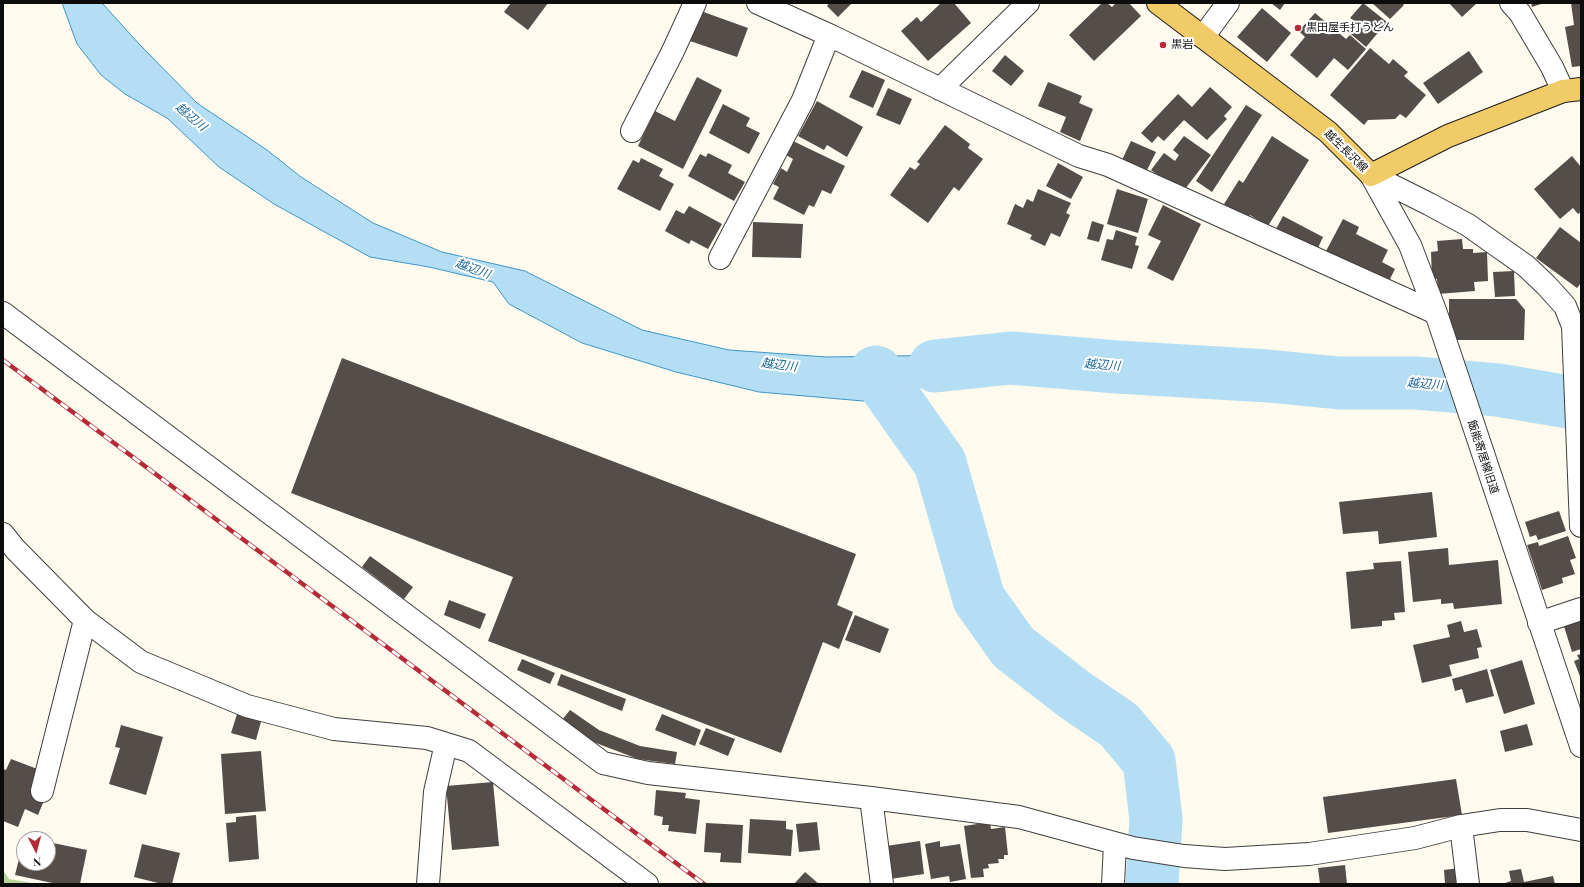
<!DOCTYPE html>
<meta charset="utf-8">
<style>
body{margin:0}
#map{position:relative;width:1584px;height:887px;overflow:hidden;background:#fefaed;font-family:"Playfair Display",serif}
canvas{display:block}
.frame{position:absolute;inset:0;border:4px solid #0c0c0c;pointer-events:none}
.north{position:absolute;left:16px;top:831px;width:40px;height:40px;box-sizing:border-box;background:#fff;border:1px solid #9e9e9e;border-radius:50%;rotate:174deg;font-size:11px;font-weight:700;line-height:16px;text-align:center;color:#0c0c0c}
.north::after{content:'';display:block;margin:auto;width:14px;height:18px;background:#b52b38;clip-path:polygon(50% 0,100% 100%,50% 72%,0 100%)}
</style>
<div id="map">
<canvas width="1584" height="887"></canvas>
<div class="frame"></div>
<div class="north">N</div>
</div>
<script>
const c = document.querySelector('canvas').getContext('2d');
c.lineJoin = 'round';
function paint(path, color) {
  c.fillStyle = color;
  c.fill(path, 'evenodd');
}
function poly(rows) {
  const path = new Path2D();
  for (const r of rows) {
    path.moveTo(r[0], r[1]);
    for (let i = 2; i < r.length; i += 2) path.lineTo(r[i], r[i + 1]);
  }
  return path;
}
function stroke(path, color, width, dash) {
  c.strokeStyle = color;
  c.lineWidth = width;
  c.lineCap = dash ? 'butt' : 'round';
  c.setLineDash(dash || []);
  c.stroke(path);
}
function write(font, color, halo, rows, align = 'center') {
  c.font = font + ' "Playfair Display","Noto Sans JP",serif';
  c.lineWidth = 4;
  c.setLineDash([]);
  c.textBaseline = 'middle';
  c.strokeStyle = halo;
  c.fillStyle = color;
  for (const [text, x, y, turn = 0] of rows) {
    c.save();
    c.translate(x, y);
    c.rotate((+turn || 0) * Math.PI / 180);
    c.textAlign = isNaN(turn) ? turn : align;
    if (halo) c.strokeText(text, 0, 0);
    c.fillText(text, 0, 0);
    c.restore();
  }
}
paint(poly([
 [3,870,9,879,38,884,3,884]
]), '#b7d698');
const water = poly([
 [62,3,102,3,140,45,197,103,267,150,301,177,373,223,442,252,525,271,642,330,729,350,827,357,1024,354,863,401,759,392,676,372,582,343,509,304,493,282,429,267,370,257,274,204,219,167,167,118,125,94,101,75,77,44,62,3]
]);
paint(water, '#b4def3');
stroke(water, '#3e96c6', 1);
stroke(poly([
 [935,366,1011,358,1117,367,1268,376,1339,383,1416,383,1498,390,1581,404],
 [876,372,940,463,979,599,1013,647,1075,695,1119,725,1149,761,1156,819,1152,884]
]), '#b4def3', 53);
paint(poly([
 [511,3,548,3,528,30,504,12],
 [829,3,852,3,838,17,827,6],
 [941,3,954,3,971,23,928,61,901,31,917,17,921,22],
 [1102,3,1107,3,1112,7,1116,3,1129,3,1141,16,1094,61,1069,35],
 [1271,3,1285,3,1280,10],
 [1363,3,1387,22,1366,47,1345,29,1353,20,1350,18],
 [1372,3,1402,3,1404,5,1390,19],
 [1449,3,1477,3,1462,17],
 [1531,3,1544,3,1532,7],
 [1571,3,1581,3,1581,66,1572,67,1565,27,1574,25],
 [1262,8,1291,33,1267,62,1237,37],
 [698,10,748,28,737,57,687,40],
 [1315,13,1346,39,1350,35,1366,49,1348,70,1334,58,1317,78,1290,55,1305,37,1299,31],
 [1370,48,1389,64,1393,59,1408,72,1404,76,1426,95,1406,118,1400,114,1395,119,1368,120,1364,125,1330,95],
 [1469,51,1483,72,1438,104,1423,83],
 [1005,55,1024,71,1011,86,992,71],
 [862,70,885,80,873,108,849,97],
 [697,77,722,90,683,169,638,146,655,111,675,121],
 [1048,82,1082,96,1079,103,1093,109,1080,141,1060,132,1066,117,1038,106],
 [1210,87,1232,107,1224,116,1227,119,1207,140,1184,120,1164,141,1158,136,1152,143,1141,133,1178,94,1192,107],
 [888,88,912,99,900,125,876,115],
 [817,101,863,127,847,157,827,145,824,150,798,136],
 [723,104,750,118,746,126,760,133,749,154,709,133],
 [1246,105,1262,115,1212,192,1196,181],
 [945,125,970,144,968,148,983,159,959,191,954,187,928,223,890,195,910,167,915,170,920,164,917,162],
 [1184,136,1211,155,1182,193,1151,170,1164,153,1175,161,1179,155,1173,150],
 [1272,136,1309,160,1268,226,1250,215,1247,219,1224,204,1239,180,1243,183],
 [793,141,845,166,831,194,822,190,814,207,809,205,804,215,773,199,779,187,773,184,781,168,787,172,793,159,786,155],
 [1131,141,1156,152,1146,172,1122,160],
 [708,153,732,165,728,173,745,182,734,201,688,176,700,154,706,157],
 [1572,156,1581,167,1581,212,1578,214,1573,208,1560,219,1534,189],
 [641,158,663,169,659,176,674,184,660,211,617,189,633,160,639,163],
 [1058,163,1083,177,1071,199,1046,186],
 [1038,189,1071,203,1066,213,1070,215,1060,237,1051,233,1045,246,1030,239,1032,235,1007,224,1015,204,1023,208,1027,199,1033,202],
 [1117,189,1148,199,1138,233,1107,224],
 [1163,205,1201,224,1173,281,1147,268,1161,241,1148,235],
 [689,206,722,224,708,249,691,240,689,244,665,231,676,210,684,214],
 [1283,216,1323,237,1316,252,1275,231],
 [1343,219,1359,227,1356,234,1388,250,1382,262,1395,269,1387,285,1325,253],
 [1092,221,1104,225,1099,242,1087,239],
 [753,222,803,224,801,258,752,257],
 [1560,227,1581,243,1581,283,1577,288,1536,258],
 [1116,230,1137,237,1135,245,1139,246,1132,269,1101,260,1107,239,1113,240],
 [1462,239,1463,249,1473,249,1473,253,1487,252,1488,281,1474,282,1475,291,1438,294,1437,279,1432,279,1431,252,1438,251,1437,241],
 [1514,271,1515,296,1495,297,1493,272],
 [1449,299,1516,299,1525,310,1524,340,1456,340,1449,320],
 [342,358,856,554,837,605,853,612,839,649,823,642,781,753,488,641,513,577,291,493],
 [1432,492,1437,537,1379,544,1378,531,1343,534,1339,502],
 [1559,511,1566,531,1538,540,1536,535,1530,537,1525,522],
 [1568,536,1576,558,1570,560,1575,574,1562,578,1563,583,1542,590,1527,545,1538,542,1539,546],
 [1448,548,1449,565,1498,560,1502,604,1454,609,1453,603,1441,604,1441,599,1413,602,1408,552],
 [370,556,413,587,404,599,362,567],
 [1401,561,1405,612,1394,613,1395,620,1382,621,1382,626,1351,629,1346,572,1374,569,1373,563],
 [449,600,486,614,480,629,444,615],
 [855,615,889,629,880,653,845,640],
 [1581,617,1581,649,1572,652,1563,623],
 [1461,621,1464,632,1477,629,1482,647,1477,648,1479,658,1449,665,1452,676,1422,683,1413,645,1450,637,1447,625],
 [1581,654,1581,679,1574,661,1579,659,1577,655],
 [522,659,555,673,550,684,517,670],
 [1522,660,1535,704,1504,714,1490,670],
 [1487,669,1494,696,1466,703,1462,689,1455,691,1452,679],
 [561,674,626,699,622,711,557,685],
 [570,710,599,730,640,746,677,752,675,764,638,759,596,743,562,720],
 [238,711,262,718,256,740,231,733],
 [662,714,701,730,695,746,655,730],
 [1527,724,1533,745,1505,752,1500,731],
 [121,725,163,737,146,795,109,784,120,748,115,747],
 [706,728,735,739,728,756,699,744],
 [261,751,266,811,225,814,221,754],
 [11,759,40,770,31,792,45,798,38,815,25,809,18,827,3,821,3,769,6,770],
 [1456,779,1462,815,1328,833,1323,797],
 [493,782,499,846,452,850,446,786],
 [656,790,686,793,685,798,700,800,696,834,668,831,669,825,662,825,663,817,654,815],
 [256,815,259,859,229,862,226,823,236,822,236,817],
 [750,819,786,821,786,829,793,830,791,856,748,853],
 [817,822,820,850,799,852,796,824],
 [990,822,991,829,1005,827,1008,855,1004,855,1004,859,998,859,999,863,988,864,989,868,983,869,984,877,971,878,964,826],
 [706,823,743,825,741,863,720,862,721,853,704,852],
 [920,841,924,874,890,879,886,846],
 [940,841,940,847,960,844,966,879,950,882,949,876,931,879,925,844],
 [48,842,87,850,80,884,57,884,15,875,21,851,24,852,24,863,48,863],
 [142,844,180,853,172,884,162,884,134,877],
 [1345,865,1347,884,1320,884,1318,868],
 [1460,868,1462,884,1445,884,1444,870],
 [1521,869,1524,882,1553,876,1555,884,1502,884,1511,881,1509,871],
 [805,872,819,884,794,884]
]), '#544d49');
const minor = poly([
 [758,3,829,35,1079,156,1108,165,1436,313],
 [1511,3,1520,13,1552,67,1563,91],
 [1203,37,1228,3],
 [940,89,1028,3],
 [632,131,673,51,695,3],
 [1371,175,1410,245,1436,313,1581,746],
 [1371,175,1429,204,1468,225,1526,266,1546,285,1565,306,1573,326,1581,526],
 [720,258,803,100,829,35],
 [3,313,603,763,648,773,871,798,1019,817,1133,848,1184,856,1225,859,1309,854,1415,838,1461,826,1500,820,1527,820,1581,830],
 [3,534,15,549,85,620,141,662,247,706,334,729,427,738,469,751,647,884],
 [1539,623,1581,609],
 [42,791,85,620],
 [871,798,882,884],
 [1461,826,1468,884],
 [428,884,435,792,446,744],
 [1113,884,1115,844]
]);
const major = poly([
 [1158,3,1328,132,1371,175,1448,136,1563,91,1581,89]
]);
stroke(minor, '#3f3f3f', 24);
stroke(major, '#1d1d1d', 24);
stroke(minor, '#fff', 22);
stroke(major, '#f2cb69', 22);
const rail = poly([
 [3,360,704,884]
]);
stroke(rail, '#b52b38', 4.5);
stroke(rail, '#fff', 3, [9]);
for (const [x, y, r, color] of [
 [1298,28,4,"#b52b38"],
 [1163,45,4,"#b52b38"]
]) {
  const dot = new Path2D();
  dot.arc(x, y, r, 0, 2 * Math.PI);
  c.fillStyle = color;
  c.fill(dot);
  stroke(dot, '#fff', 1.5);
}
write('11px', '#0c0c0c', '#fff', [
 ["黒田屋手打うどん",1306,28],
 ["黒岩",1171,45]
], 'left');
write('11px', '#0c0c0c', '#fff', [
 ["越生長沢線",1346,151,44],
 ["飯能寄居線旧道",1483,457,72]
]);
write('italic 12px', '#1c6798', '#fff', [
 ["越辺川",191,117,40],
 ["越辺川",473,269,20],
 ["越辺川",779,365,7],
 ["越辺川",1102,365,4],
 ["越辺川",1425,384,4]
]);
</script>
